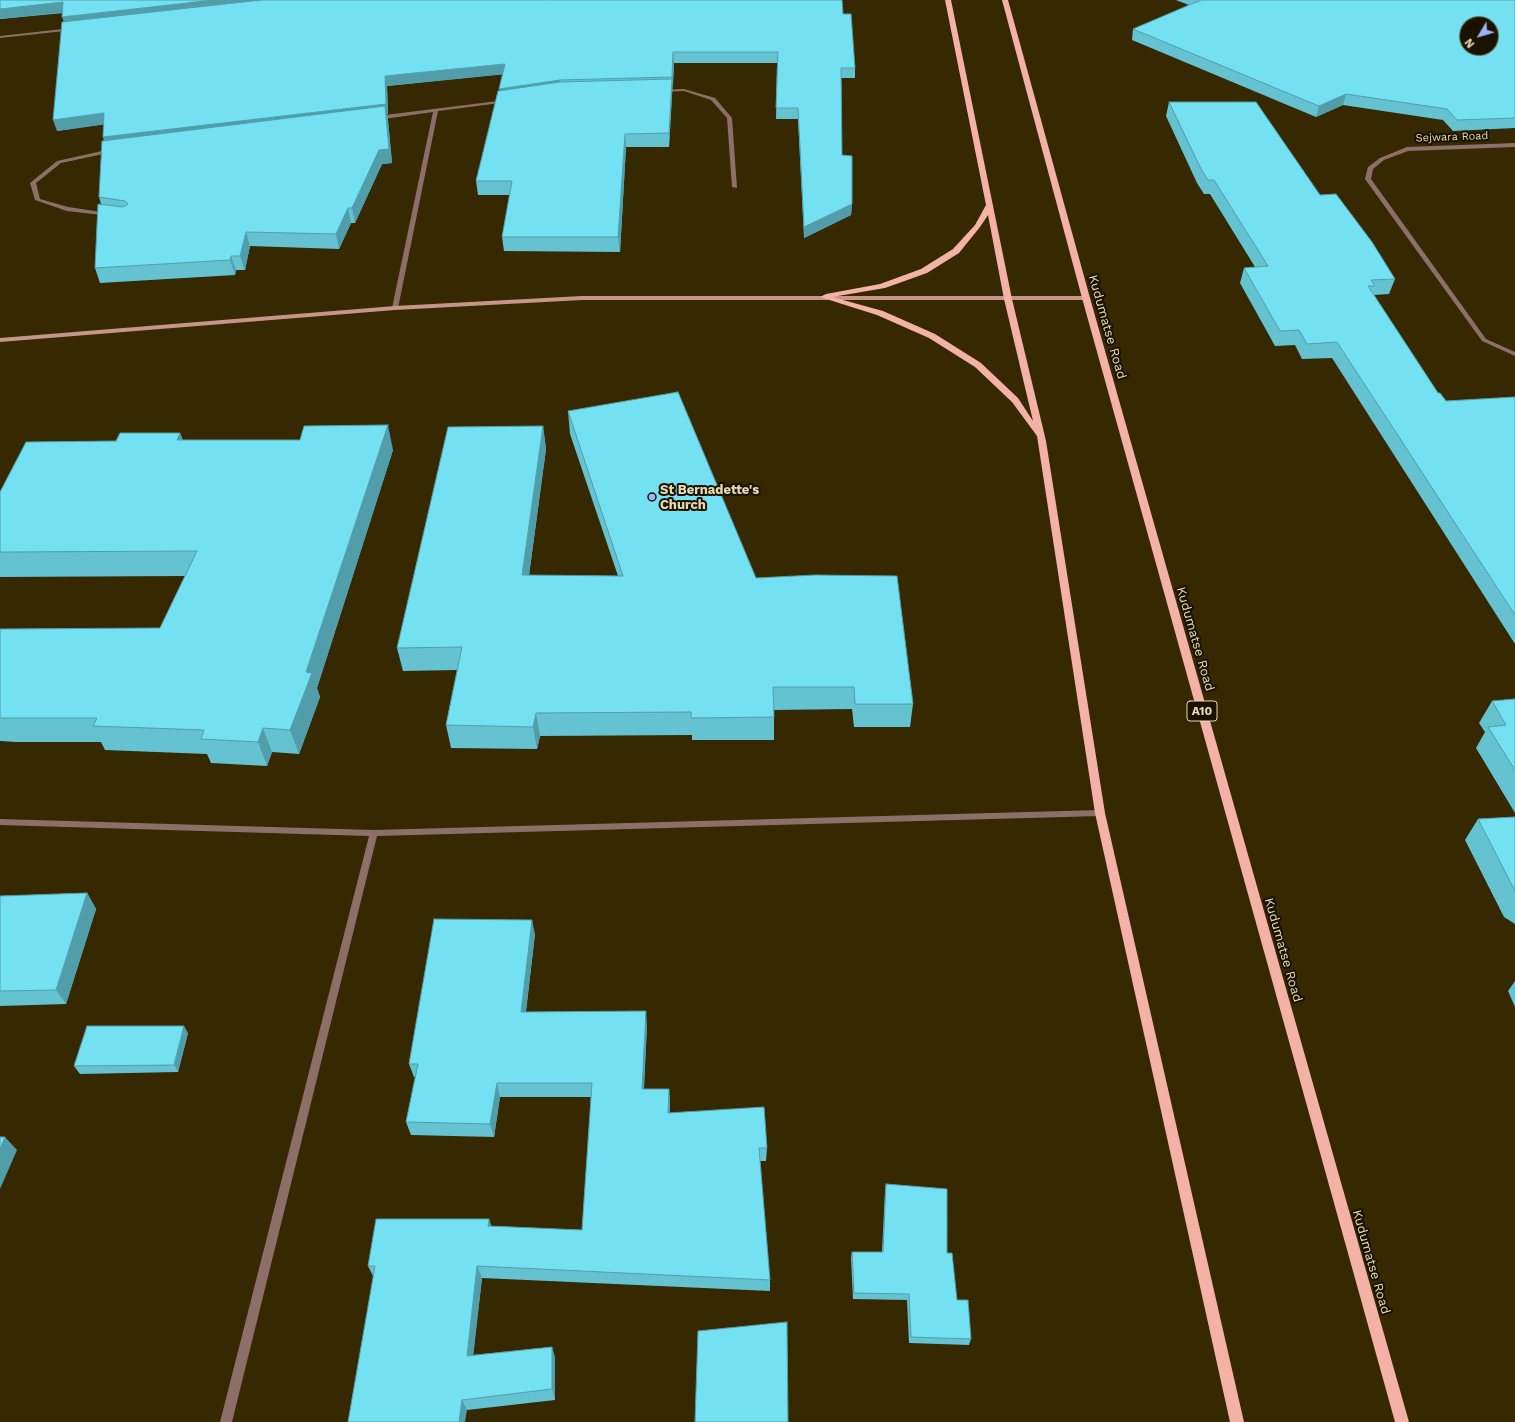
<!DOCTYPE html>
<style>
body{margin:0}
#map{position:relative;width:1515px;height:1422px;overflow:hidden;background:#362800;font-family:"Work Sans",sans-serif}
canvas{display:block}
.north{position:absolute;left:1459px;top:16px;width:40px;height:40px;box-sizing:border-box;background:#1a1200;border:1px solid #6c6248;border-radius:50%;rotate:232deg;font-size:11px;font-weight:700;line-height:16px;text-align:center;color:#e8dab5}
.north::after{content:'';display:block;margin:auto;width:14px;height:18px;background:#9cb4fd;clip-path:polygon(50% 0,100% 100%,50% 72%,0 100%)}
</style>
<div id="map">
<canvas width="1515" height="1422"></canvas>
<div class="north">N</div>
</div>
<script>
const c = document.querySelector('canvas').getContext('2d');
c.lineJoin = 'round';
function poly(rows) {
  const path = new Path2D();
  for (const r of rows) {
    path.moveTo(r[0], r[1]);
    for (let i = 2; i < r.length; i += 2) path.lineTo(r[i], r[i + 1]);
  }
  return path;
}
function paint(path, color) {
  c.fillStyle = color;
  c.fill(path, 'evenodd');
}
function stroke(path, color, width, dash) {
  c.strokeStyle = color;
  c.lineWidth = width;
  c.lineCap = dash ? 'butt' : 'round';
  c.setLineDash(dash || []);
  c.stroke(path);
}
function write(font, color, halo, rows, align = 'center') {
  c.font = font + ' "Work Sans",sans-serif';
  c.lineWidth = 4;
  c.setLineDash([]);
  c.textBaseline = 'middle';
  c.strokeStyle = halo;
  c.fillStyle = color;
  for (const [text, x, y, turn = 0] of rows) {
    c.save();
    c.translate(x, y);
    c.rotate((+turn || 0) * Math.PI / 180);
    c.textAlign = isNaN(turn) ? turn : align;
    if (halo) c.strokeText(text, 0, 0);
    c.fillText(text, 0, 0);
    c.restore();
  }
}
paint(poly([
 [72,28,74,29,74,30,0,38,0,36,72,28],
 [684,89,715,98,732,118,737,188,732,187,727,118,711,100,684,91,661,92,659,91,661,90,684,89],
 [506,100,508,101,508,102,438,111,398,308,395,310,393,309,392,308,433,112,377,120,374,118,377,116,506,100],
 [1515,143,1515,147,1408,151,1384,160,1373,169,1371,179,1486,339,1515,352,1515,356,1482,341,1365,179,1368,167,1380,158,1407,147,1515,143],
 [111,149,114,151,113,152,61,163,36,183,40,199,68,207,108,213,110,214,110,216,67,211,35,200,30,183,57,161,111,149],
 [1100,810,1103,811,1104,813,1103,815,1100,816,377,836,232,1422,220,1422,369,836,0,825,0,819,374,830,1100,810]
]), '#8e6e69');
paint(poly([
 [582,296,1086,296,1089,298,1086,300,582,300,395,310,0,342,0,338,395,306,582,296]
]), '#c7948c');
paint(poly([
 [945,0,951,0,1012,299,1046,441,1105,813,1244,1422,1230,1422,1095,813,1037,436,1012,402,975,367,929,338,877,315,820,297,826,294,880,284,921,269,953,249,975,225,986,205,945,0],
 [988,215,1004,299,1033,421,1018,398,981,363,935,334,883,311,832,297,885,288,927,273,959,253,980,227,988,215],
 [1002,0,1008,0,1090,298,1409,1422,1395,1422,1082,298,1002,0]
]), '#f4b2a6');
paint(poly([
 [0,0,843,14,855,68,855,78,841,78,842,155,852,204,851,215,804,238,798,119,776,119,777,63,674,63,669,147,626,147,620,252,504,251,502,237,510,195,478,195,476,181,500,91,499,89,503,74,387,86,388,114,387,114,388,120,392,163,382,164,355,223,351,223,339,249,250,246,245,270,236,270,235,275,100,283,95,268,101,204,99,197,104,140,103,137,104,124,57,131,64,22,63,13,0,19],
 [1176,0,1515,0,1515,128,1453,131,1443,120,1343,105,1316,117,1132,40,1133,29,1189,5],
 [1169,102,1320,195,1395,279,1389,294,1374,295,1438,393,1446,401,1515,397,1515,644,1332,358,1302,359,1295,345,1275,346,1240,283,1244,268,1255,267,1210,194,1204,194,1197,183,1166,116],
 [568,411,756,578,913,704,910,727,854,727,852,709,774,710,774,740,692,740,692,735,540,736,537,749,451,748,446,725,457,670,403,671,397,648,543,426,546,449,529,575,618,576,570,434],
 [180,433,183,440,393,450,317,688,320,697,299,754,272,752,267,766,211,763,207,754,105,750,101,742,16,742,0,741,0,629,160,628,185,576,0,577,0,492,116,441],
 [1515,699,1515,813,1476,748,1485,732,1479,723,1492,701],
 [1515,817,1515,924,1504,917,1465,840,1478,819],
 [87,893,96,909,66,1004,0,1006,0,896],
 [535,934,526,1012,647,1025,644,1089,669,1089,670,1102,670,1113,767,1148,766,1161,760,1161,770,1280,770,1291,482,1278,473,1355,552,1347,555,1358,555,1400,467,1410,373,1276,368,1266,489,1219,491,1226,582,1230,591,1097,500,1097,494,1137,411,1135,406,1122,415,1077,414,1077,409,1064],
 [1515,981,1515,1007,1508,991],
 [188,1033,178,1072,80,1074,74,1066],
 [886,1184,947,1253,957,1300,971,1339,969,1345,909,1343,907,1300,853,1299,851,1258,852,1252,882,1252,885,1191]
]), '#64c2d1');
paint(poly([
 [214,0,306,0,66,27,62,17],
 [63,2,67,12,0,19,0,9],
 [673,52,674,63,673,88,672,77],
 [505,64,507,74,387,86,388,114,387,114,388,120,392,163,382,164,355,223,352,208,107,148,103,137,385,76],
 [672,79,672,93,669,147,669,133],
 [560,80,561,90,501,99,499,89],
 [1346,94,1343,105,1316,117,1319,106],
 [104,113,108,124,57,131,53,120],
 [625,134,626,147,620,252,618,237],
 [852,204,851,215,804,238,804,227],
 [348,208,351,223,339,249,336,234],
 [246,232,250,246,245,270,240,256],
 [231,256,236,270,235,275,230,260],
 [388,425,393,450,317,688,320,697,299,754,290,730,306,672],
 [543,426,546,449,526,598,522,575],
 [180,433,189,457,177,440],
 [536,713,540,736,537,749,533,727],
 [263,728,272,752,267,766,258,742],
 [87,893,96,909,66,1004,56,990],
 [532,920,535,934,524,1026,521,1012],
 [646,1011,647,1025,643,1102,642,1089],
 [184,1026,188,1033,178,1072,174,1065],
 [497,1083,500,1097,494,1137,490,1124],
 [669,1089,670,1102,670,1126,668,1113],
 [5,1137,17,1150,0,1189,0,1149],
 [489,1219,493,1231,488,1226],
 [477,1266,482,1278,472,1367,467,1356],
 [552,1347,555,1358,555,1400,552,1389],
 [462,1400,467,1410,465,1422,459,1422]
]), '#519eaa');
const building = poly([
 [0,0,214,0,62,17,63,2,0,9,0,0],
 [261,0,842,0,843,14,851,14,855,68,841,68,842,155,852,156,852,204,804,227,798,108,776,108,778,52,673,52,672,77,560,80,499,89,505,64,385,76,386,104,103,137,104,113,53,120,62,22,261,0],
 [1201,0,1515,0,1515,118,1457,120,1447,109,1346,94,1319,106,1133,29,1201,0],
 [1467,24,1491,24,1491,48,1467,48,1467,24],
 [672,79,669,133,625,134,618,237,502,237,512,181,476,181,498,91,560,82,672,79],
 [1169,102,1256,102,1320,195,1336,194,1372,242,1395,279,1371,280,1375,286,1368,286,1438,393,1440,393,1446,401,1515,397,1515,615,1337,342,1307,344,1299,330,1280,331,1244,268,1268,266,1214,180,1208,180,1201,169,1169,102],
 [385,106,389,149,379,150,352,208,348,208,336,234,246,232,240,256,231,256,230,260,95,268,98,204,123,207,128,204,125,201,99,197,102,141,385,106],
 [678,392,756,578,815,575,897,576,913,704,855,704,854,687,773,687,774,717,691,718,691,712,536,713,533,727,446,725,462,647,397,648,448,427,543,426,522,575,623,576,568,411,678,392],
 [388,425,306,672,312,673,290,730,263,728,258,742,201,739,204,730,93,726,97,718,0,718,0,629,160,628,197,551,0,552,0,492,26,442,116,441,120,433,180,433,177,440,300,440,304,426,388,425],
 [1515,699,1515,770,1488,727,1506,725,1492,701,1515,699],
 [1515,817,1515,891,1478,819,1515,817],
 [87,893,56,990,0,991,0,896,87,893],
 [434,919,532,920,521,1012,646,1011,642,1089,669,1089,668,1113,764,1107,767,1148,759,1148,770,1280,477,1266,467,1356,552,1347,552,1389,462,1400,459,1422,348,1422,375,1266,368,1266,376,1219,489,1219,488,1226,582,1230,592,1083,497,1083,490,1124,406,1122,418,1064,409,1064,434,919],
 [87,1026,184,1026,174,1065,74,1066,87,1026],
 [0,1137,5,1137,0,1149,0,1137],
 [886,1184,947,1189,947,1253,952,1253,957,1300,968,1300,971,1339,911,1337,909,1294,854,1293,852,1252,883,1252,886,1184],
 [787,1322,788,1422,695,1422,698,1331,787,1322]
]);
paint(building, '#74e1f3');
stroke(building, '#519eaa', 1);
for (const [x, y, r, color] of [
 [652,497,4,"#9cb4fd"]
]) {
  const dot = new Path2D();
  dot.arc(x, y, r, 0, 2 * Math.PI);
  c.fillStyle = color;
  c.fill(dot);
  stroke(dot, '#1a1200', 1.5);
}
write('11px', '#e8dab5', '#1a1200', [
 ["Sejwara Road",1452,137,-2]
]);
for (const [x, y, w] of [
 [1202,711,30]
]) {
  const box = new Path2D();
  box.roundRect(x - w / 2, y - 10, w, 20, 3);
  c.fillStyle = '#1a1200';
  c.fill(box);
  stroke(box, '#e8dab5', 1);
}
write('bold 12px', '#e8dab5', null, [
 ["A10",1202,711]
]);
write('13px', '#e8dab5', '#1a1200', [
 ["Kudumatse Road",1107,327,74],
 ["Kudumatse Road",1195,639,74],
 ["Kudumatse Road",1283,950,74],
 ["Kudumatse Road",1371,1262,74]
]);
write('bold 13px', '#e8dab5', '#1a1200', [
 ["St Bernadette's",660,490],
 ["Church",660,505]
], 'left');
</script>
